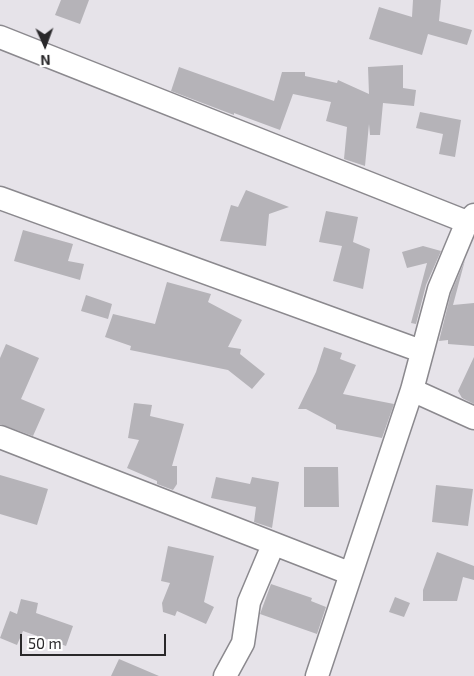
<!DOCTYPE html>
<style>
body{margin:0}
#map{position:relative;width:474px;height:676px;overflow:hidden;background:#e6e3e9;font-family:"Exo 2",sans-serif}
canvas{display:block}
.north{position:absolute;left:20px;top:20px;width:50px;height:50px;-webkit-text-stroke:4px #fff;paint-order:stroke;rotate:178deg;font-size:14px;font-weight:700;line-height:20px;text-align:center;color:#29282a}
.north::after{content:'';display:block;margin:auto;width:18px;height:22px;background:#29282a;clip-path:polygon(50% 0,100% 100%,50% 72%,0 100%)}
.scale{position:absolute;left:20px;top:634px;width:146px;height:22px;box-sizing:border-box;border:2px solid #29282a;border-top:0;padding-left:6px;font-size:15px;line-height:18px;white-space:nowrap;color:#29282a;-webkit-text-stroke:4px #fff;paint-order:stroke}
</style>
<div id="map">
<canvas width="474" height="676"></canvas>
<div class="north">N</div>
<div class="scale">50 m</div>
</div>
<script>
const c = document.querySelector('canvas').getContext('2d');
c.lineJoin = 'round';
function paint(path, color) {
  c.fillStyle = color;
  c.fill(path, 'evenodd');
}
function poly(rows) {
  const path = new Path2D();
  for (const r of rows) {
    path.moveTo(r[0], r[1]);
    for (let i = 2; i < r.length; i += 2) path.lineTo(r[i], r[i + 1]);
  }
  return path;
}
function stroke(path, color, width, dash) {
  c.strokeStyle = color;
  c.lineWidth = width;
  c.lineCap = dash ? 'butt' : 'round';
  c.setLineDash(dash || []);
  c.stroke(path);
}
paint(poly([
 [61,0,89,0,80,24,55,15],
 [413,0,441,0,439,21,472,30,467,45,428,34,422,55,369,39,379,7,412,17],
 [403,65,403,88,416,90,414,106,383,103,380,135,370,135,369,124,365,166,344,159,347,127,326,121,331,102,293,94,280,130,234,113,234,115,171,91,179,67,274,101,282,72,305,72,305,76,337,83,338,80,369,94,368,67],
 [420,112,461,120,455,157,439,154,443,134,416,128],
 [246,190,289,207,269,214,266,246,220,241,231,205,238,207],
 [326,211,358,217,353,242,370,249,363,289,333,281,342,246,319,242],
 [23,230,73,244,68,261,84,264,80,280,14,261],
 [423,246,441,251,426,285,416,324,411,323,427,263,407,268,402,252],
 [465,260,453,305,474,303,474,346,448,344,448,340,439,341,451,293],
 [167,282,211,294,208,302,242,320,228,347,241,349,240,354,265,374,252,389,228,370,130,350,131,346,105,337,113,314,155,324],
 [86,295,112,304,108,319,81,311],
 [6,344,39,358,21,399,45,409,33,436,0,424,0,358],
 [324,347,342,353,340,359,356,365,343,394,394,404,382,438,336,429,336,425,306,409,298,409,316,372],
 [474,357,474,404,462,398,458,391],
 [134,403,152,405,150,416,184,424,172,466,177,466,177,484,173,490,157,484,157,481,127,468,139,440,128,438],
 [304,467,338,467,339,507,304,507],
 [0,475,48,489,37,525,0,514],
 [216,477,250,484,252,477,279,482,272,528,254,522,256,507,211,498],
 [436,485,473,489,468,526,432,522],
 [168,546,214,556,204,602,214,607,206,624,177,611,175,616,163,612,162,603,170,583,161,581],
 [437,552,474,566,474,580,463,577,457,601,423,601,423,590],
 [271,584,312,598,311,601,326,607,317,634,260,614],
 [395,597,410,603,404,617,389,612],
 [21,599,38,603,36,613,73,626,66,646,23,631,17,645,0,638,10,611,17,614],
 [119,659,159,676,111,676]
]), '#b5b3b8');
const minor = poly([
 [0,37,467,222],
 [0,198,421,351],
 [412,390,474,418],
 [0,437,349,573],
 [225,676,243,643,249,602,273,545],
 [317,676,412,390,439,289,467,222,474,215]
]);
stroke(minor, '#8b898e', 25);
stroke(minor, '#fff', 22);
</script>
